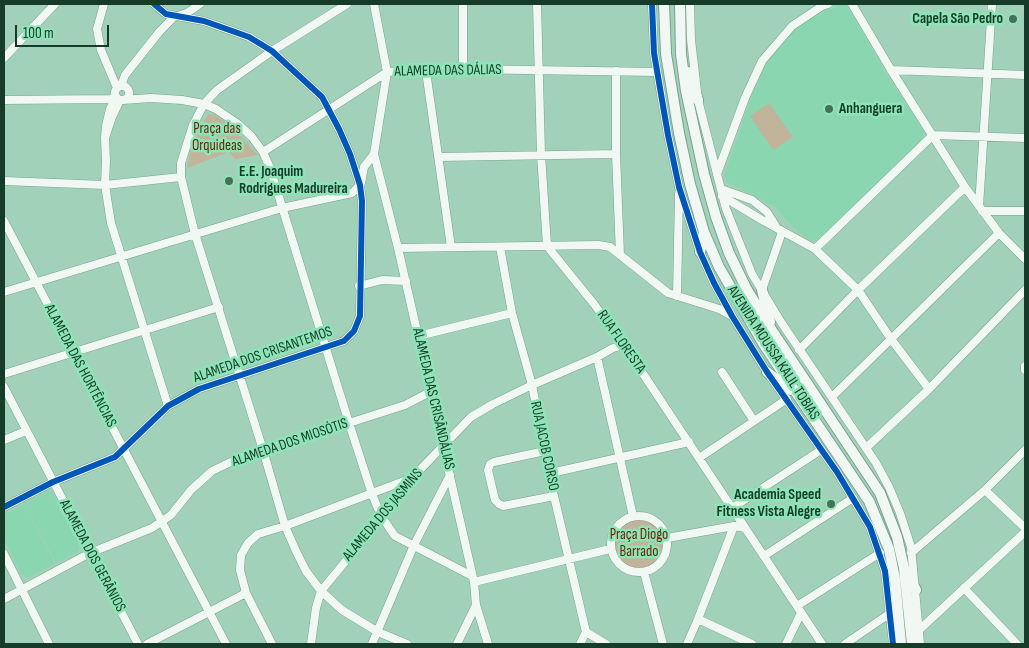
<!DOCTYPE html>
<meta charset="utf-8">
<style>
body{margin:0}
#map{position:relative;width:1029px;height:648px;overflow:hidden;background:#a1d1b8;font-family:"Sofia Sans Condensed",sans-serif}
canvas{display:block}
.frame{position:absolute;inset:0;border:5px solid #163b29;pointer-events:none}
.scale{position:absolute;left:15px;top:25px;width:94px;height:22px;box-sizing:border-box;border:2px solid #163b29;border-top:0;padding-left:6px;font-size:15px;line-height:18px;white-space:nowrap;color:#163b29;-webkit-text-stroke:4px #8de5b7;paint-order:stroke}
</style>
<div id="map">
<canvas width="1029" height="648"></canvas>
<div class="frame"></div>
<div class="scale">100 m</div>
</div>
<script>
const c = document.querySelector('canvas').getContext('2d');
c.lineJoin = 'round';
function paint(path, color) {
  c.fillStyle = color;
  c.fill(path, 'evenodd');
}
function poly(rows) {
  const path = new Path2D();
  for (const r of rows) {
    if (r.length === 3) {
      path.moveTo(r[0] + r[2], r[1]);
      path.arc(r[0], r[1], r[2], 0, 2 * Math.PI);
      continue;
    }
    path.moveTo(r[0], r[1]);
    for (let i = 2; i < r.length; i += 2) path.lineTo(r[i], r[i + 1]);
  }
  return path;
}
function stroke(path, color, width, dash) {
  c.strokeStyle = color;
  c.lineWidth = width;
  c.lineCap = dash ? 'butt' : 'round';
  c.setLineDash(dash || []);
  c.stroke(path);
}
function write(font, color, halo, rows, align = 'center') {
  c.font = font + ' "Sofia Sans Condensed",sans-serif';
  c.lineWidth = 5;
  c.setLineDash([]);
  c.textBaseline = 'middle';
  c.strokeStyle = halo;
  c.fillStyle = color;
  for (const [text, x, y, turn = 0] of rows) {
    c.save();
    c.translate(x, y);
    c.rotate((+turn || 0) * Math.PI / 180);
    c.textAlign = isNaN(turn) ? turn : align;
    if (halo) c.strokeText(text, 0, 0);
    c.fillText(text, 0, 0);
    c.restore();
  }
}
paint(poly([
 [843,4,848,7,886,73,923,130,924,136,921,142,819,239,811,241,793,227,776,207,728,183,724,176,754,89,762,69,773,51,787,36,804,22,822,12],
 [47,491,53,493,80,546,77,552,56,563,24,503],
 [24,504,55,564,29,577,21,574,4,539,4,514]
]), '#8ad6b0');
paint(poly([
 [769,103,793,137,773,150,750,116],
 [209,114,214,114,230,125,258,155,235,159,229,152,187,168,191,148,199,128],
 [639,544,27]
]), '#c2b39b');
const minor = poly([
 [104,4,97,29,101,50,117,88],
 [347,4,272,51,217,90,204,104,193,125,181,163,181,177,195,234,263,450,285,526,296,551,306,571,321,591,342,610,378,632,407,644],
 [463,4,463,69],
 [537,4,541,154,547,246,594,304,624,345,822,644],
 [652,4,654,53,668,135,679,187,700,252,714,283,732,316,767,372,837,472,870,527,885,571,893,644],
 [690,4,691,40,698,100,726,209,752,274,781,322,876,463,889,487,900,513,911,547,920,644],
 [852,4,891,70,965,187,999,233,1025,259],
 [4,58,55,4],
 [891,70,1025,75],
 [426,71,451,247],
 [616,71,616,154,620,255],
 [122,93,7],
 [121,86,125,75,160,31,174,17,187,13,200,4],
 [116,97,110,109,106,126,105,138,112,117,120,100],
 [4,100,111,99,116,96],
 [123,100,151,98,182,100,204,104,216,109,238,124,252,137,263,152,270,168,349,423,372,494,381,516,395,536,472,576],
 [105,138,106,161,105,185,111,223,168,406],
 [263,152,387,72,463,69,657,72],
 [374,154,398,248,474,582,476,605,488,644],
 [439,157,616,154],
 [717,174,745,98,762,61,792,26,822,6,828,4],
 [4,181,105,185,181,177],
 [361,183,364,167,374,154,387,72,374,4],
 [721,189,752,200,767,212,777,228],
 [722,196,762,220,815,249,858,290,891,339,929,389],
 [979,206,992,4],
 [982,211,1025,211],
 [4,221,226,644],
 [500,247,512,313,532,385,554,496,586,632,580,644],
 [398,248,599,245,610,247,668,293,719,309,732,316],
 [815,249,933,135,1025,138],
 [359,286,382,280,406,281],
 [762,290,782,232],
 [4,292,282,208,352,193,360,185],
 [677,296,679,194],
 [418,336,512,313],
 [799,350,858,290,965,187],
 [597,357,633,516],
 [1025,366,1025,370],
 [722,372,754,421],
 [4,374,219,307],
 [4,387,138,644],
 [832,397,999,233],
 [4,440,26,431],
 [866,448,929,389,1025,290],
 [545,451,494,462,490,464,488,470,495,500,499,504,503,506,554,496],
 [699,458,787,399],
 [551,473,689,442],
 [985,490,1025,528],
 [4,507,53,482,115,457,168,406,199,389,344,341,354,331,360,316,362,201,360,185,350,154,339,129,322,97,272,51,249,37,204,21,166,14,154,4],
 [732,508,821,450],
 [639,544,28],
 [667,538,734,526],
 [911,553,985,490,1025,450],
 [4,554,49,644],
 [764,556,853,498],
 [644,572,663,644],
 [474,582,610,549],
 [964,588,1017,644],
 [4,599,90,553,152,528,171,515,191,490,212,471,237,459,405,405,430,392],
 [797,606,880,553],
 [698,619,752,644],
 [918,631,1025,532],
 [586,632,606,644],
 [147,644,246,593],
 [272,644,246,593,240,570,241,555,248,543,258,534,285,526,412,478],
 [311,644,316,608,321,591,402,493,412,478,471,417,493,404,532,385,597,357,613,348,624,345],
 [372,644,414,545,450,475],
 [457,644,476,605],
 [687,644,698,619,734,526,745,528],
 [786,644,801,613],
 [845,644,889,614]
]);
const major = poly([
 [664,4,666,54,679,133,690,184,704,232,719,267,764,345,869,501,889,549,895,579,901,644],
 [680,4,681,54,686,91,704,174,716,217,729,253,746,288,773,332,880,493,897,537,904,568,912,644],
 [688,72,698,100],
 [700,252,704,232],
 [762,290,770,322],
 [767,372,790,390],
 [908,575,916,590]
]);
stroke(minor, '#7aa28e', 9);
stroke(major, '#7aa28e', 12);
stroke(minor, '#f1f8f4', 8);
stroke(major, '#f1f8f4', 10);
stroke(poly([
 [652,4,654,53,668,135,679,187,700,252,714,283,732,316,767,372,837,472,870,527,885,571,893,644],
 [4,507,53,482,115,457,168,406,199,389,344,341,354,331,360,316,362,201,360,185,350,154,339,129,322,97,272,51,249,37,204,21,166,14,154,4]
]), '#0057b8', 6);
for (const [x, y, r, color] of [
 [1013,19,5,"#47705b"],
 [829,109,5,"#47705b"],
 [229,181,5,"#47705b"],
 [831,504,5,"#47705b"]
]) {
  const dot = new Path2D();
  dot.arc(x, y, r, 0, 2 * Math.PI);
  c.fillStyle = color;
  c.fill(dot);
  stroke(dot, '#8de5b7', 2);
}
write('bold 15px', '#163b29', '#8de5b7', [
 ["Capela São Pedro",1003,19],
 ["Anhanguera",839,109,"left"],
 ["E.E. Joaquim",239,172,"left"],
 ["Rodrigues Madureira",239,189,"left"],
 ["Academia Speed",821,495],
 ["Fitness Vista Alegre",821,512]
], 'right');
write('15px', '#163b29', '#8de5b7', [
 ["ALAMEDA DAS DÁLIAS",448,71,-1],
 ["RUA FLORESTA",621,342,55],
 ["AVENIDA MOUSSA KALIL TOBIAS",773,353,57],
 ["ALAMEDA DOS CRISANTEMOS",263,355,-19],
 ["ALAMEDA DAS HORTÊNCIAS",80,366,62],
 ["ALAMEDA DAS CRISÂNDÁLIAS",433,399,77],
 ["ALAMEDA DOS MIOSÓTIS",290,443,-19],
 ["RUA JACOB CORSO",544,446,78],
 ["ALAMEDA DOS JASMINS",383,515,-50],
 ["ALAMEDA DOS GERÂNIOS",92,556,62]
]);
write('15px', '#6d2404', '#8de5b7', [
 ["Praça das",217,129],
 ["Orquideas",217,146],
 ["Praça Diogo",639,535],
 ["Barrado",639,552]
]);
</script>
